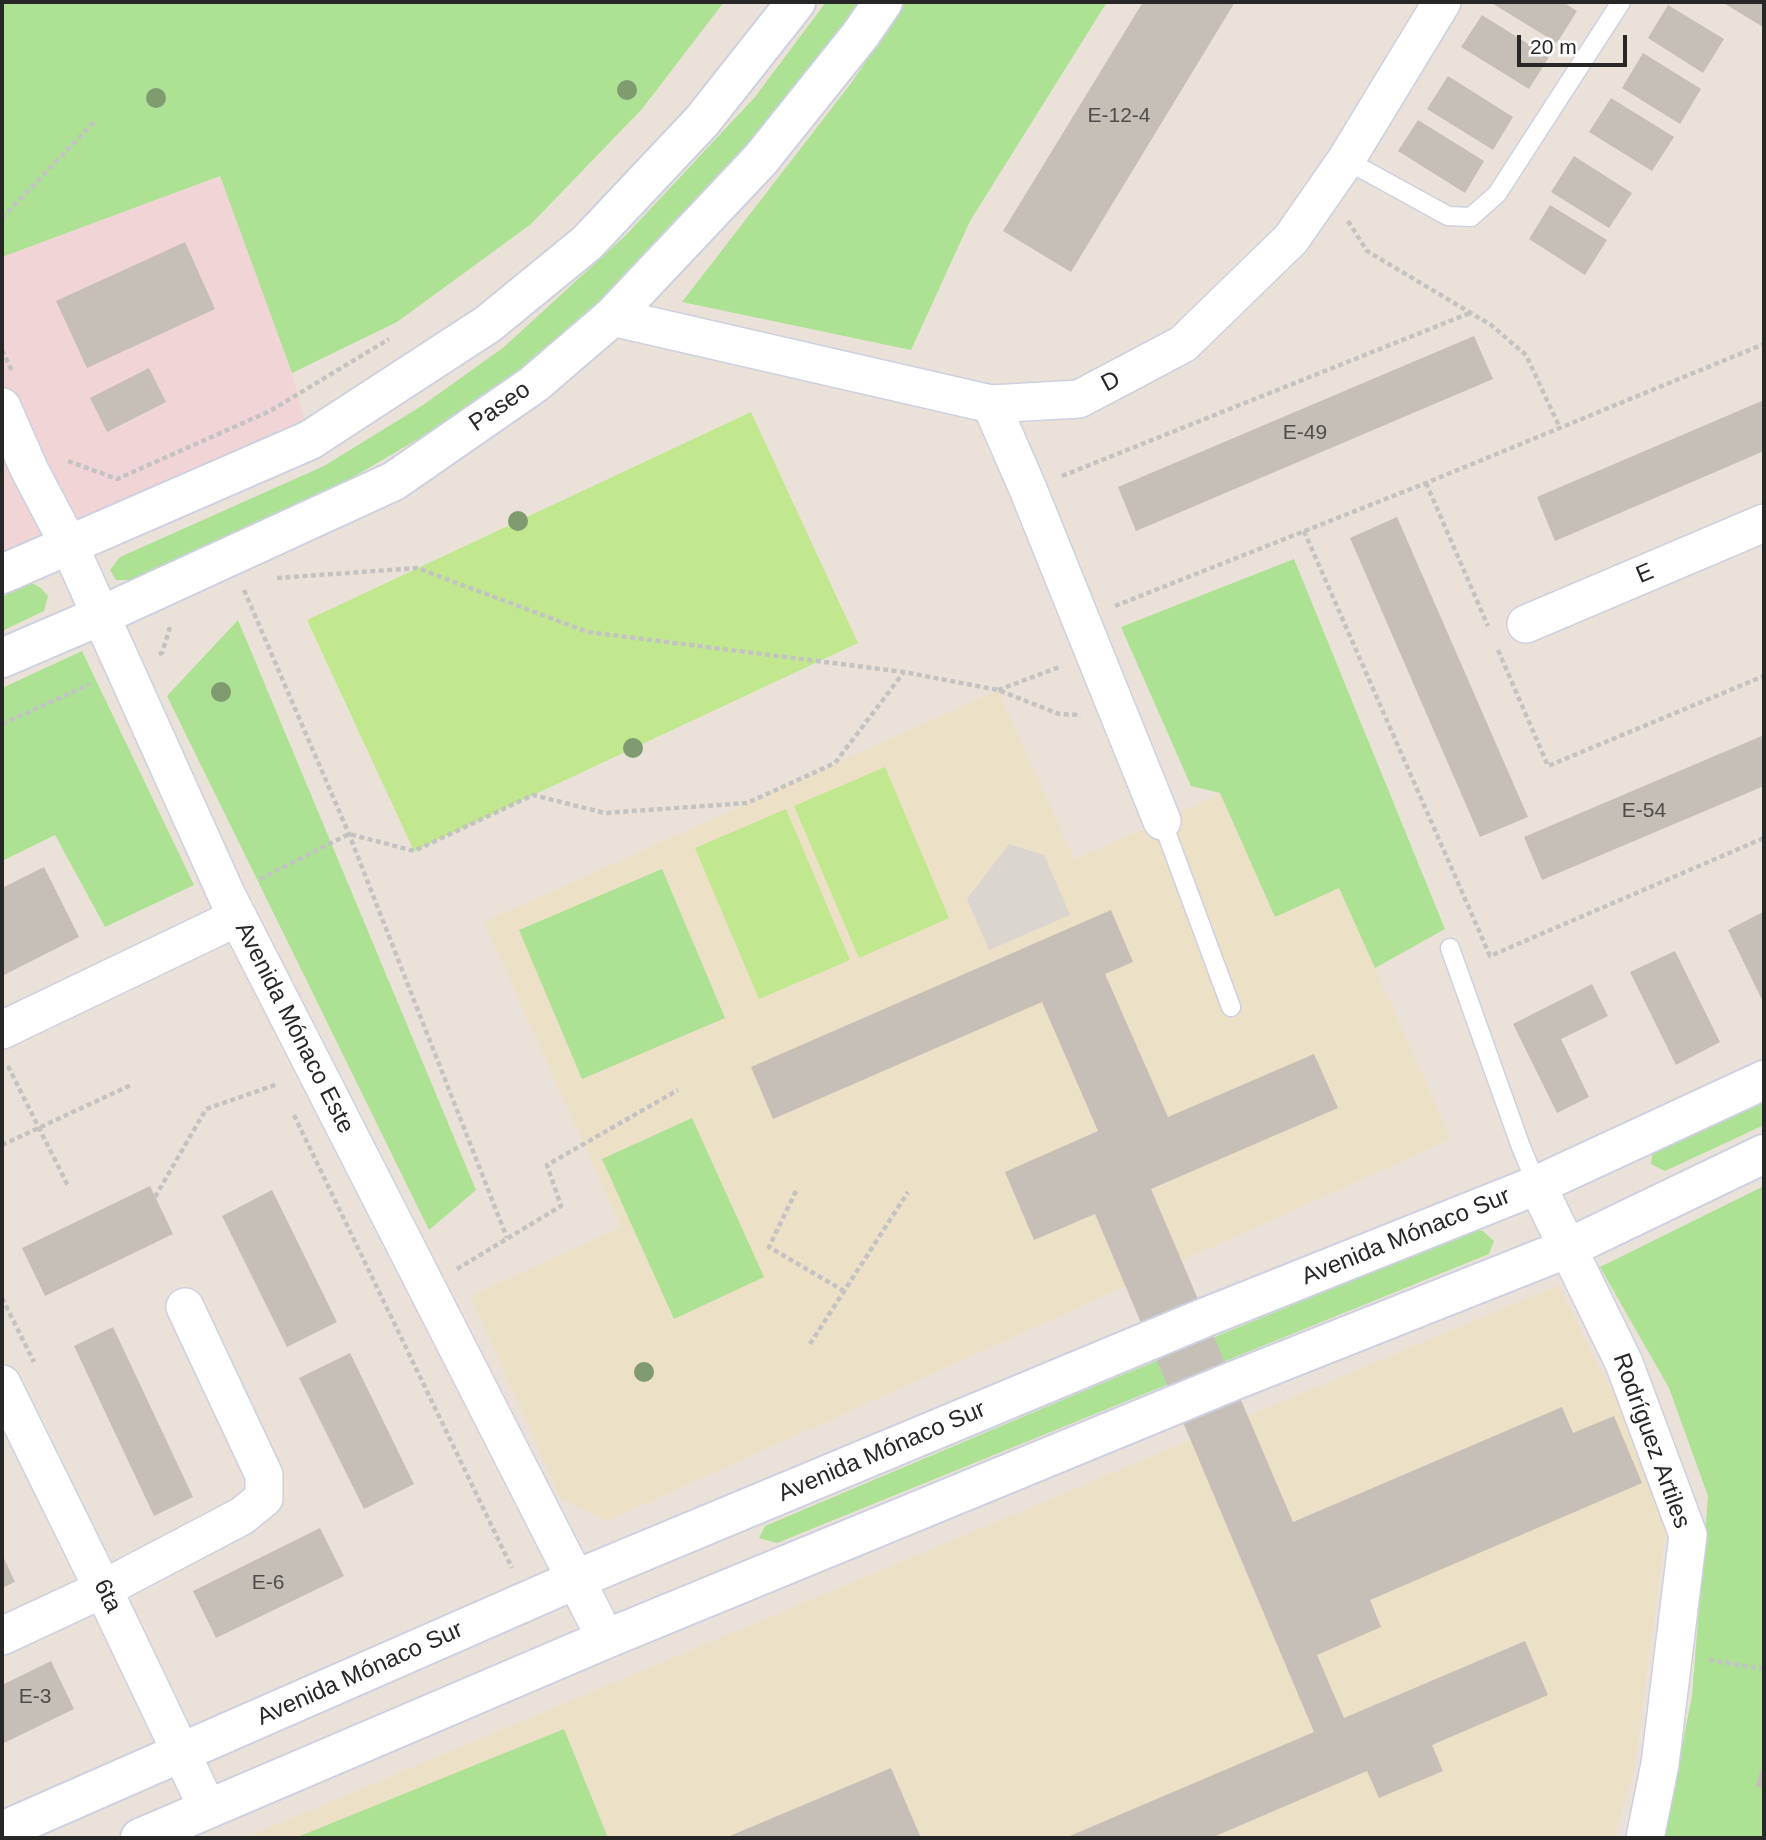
<!DOCTYPE html>
<meta charset="utf-8">
<style>
body{margin:0}
#map{position:relative;width:1766px;height:1840px;overflow:hidden;background:#eae2d8;font-family:Helvetica,sans-serif}
canvas{display:block}
.frame{position:absolute;inset:0;border:4px solid #272727;pointer-events:none}
.scale{position:absolute;left:1517px;top:35px;width:110px;height:32px;box-sizing:border-box;border:4px solid #272727;border-top:0;padding-left:9px;font-size:21px;line-height:24px;white-space:nowrap;color:#272727;-webkit-text-stroke:5px #fff;paint-order:stroke}
</style>
<div id="map">
<canvas width="1766" height="1840"></canvas>
<div class="frame"></div>
<div class="scale">20 m</div>
</div>
<script>
const c = document.querySelector('canvas').getContext('2d');
c.lineJoin = 'round';
function paint(path, color) {
  c.fillStyle = color;
  c.fill(path, 'evenodd');
}
function poly(rows) {
  const path = new Path2D();
  for (const r of rows) {
    path.moveTo(r[0], r[1]);
    for (let i = 2; i < r.length; i += 2) path.lineTo(r[i], r[i + 1]);
  }
  return path;
}
function stroke(path, color, width, dash) {
  c.strokeStyle = color;
  c.lineWidth = width;
  c.lineCap = dash ? 'butt' : 'round';
  c.setLineDash(dash || []);
  c.stroke(path);
}
function write(font, color, halo, rows, align = 'center') {
  c.font = font + ' Helvetica,sans-serif';
  c.lineWidth = 5;
  c.setLineDash([]);
  c.textBaseline = 'middle';
  c.strokeStyle = halo;
  c.fillStyle = color;
  for (const [text, x, y, turn = 0] of rows) {
    c.save();
    c.translate(x, y);
    c.rotate((+turn || 0) * Math.PI / 180);
    c.textAlign = isNaN(turn) ? turn : align;
    if (halo) c.strokeText(text, 0, 0);
    c.fillText(text, 0, 0);
    c.restore();
  }
}
paint(poly([
 [998,690,1074,859,1162,821,1220,793,1275,917,1339,888,1451,1139,607,1521,561,1499,470,1296,621,1227,484,922],
 [1559,1285,1598,1366,1626,1414,1666,1529,1634,1770,1614,1838,244,1838]
]), '#ece0c6');
paint(poly([
 [220,176,292,373,310,440,2,574,2,257]
]), '#f1d4d5');
paint(poly([
 [2,2,724,2,642,109,531,224,397,322,292,373,220,176,2,257],
 [826,2,859,2,771,125,651,257,521,371,445,423,323,495,131,580,116,580,110,570,120,557,324,466,423,405,504,347,626,235,755,97],
 [905,2,1107,2,970,221,911,350,682,302,852,82],
 [1294,559,1445,929,1375,968,1339,888,1275,917,1220,793,1191,786,1121,627],
 [32,583,41,588,48,596,44,611,2,631,2,597],
 [238,620,476,1190,429,1230,167,696],
 [82,651,194,885,105,927,55,835,2,861,2,688],
 [662,869,725,1018,582,1079,519,930],
 [1764,1101,1764,1125,1665,1171,1651,1164,1653,1149],
 [692,1118,764,1277,674,1319,602,1159],
 [1764,1186,1764,1838,1664,1838,1692,1696,1708,1496,1669,1388,1600,1267],
 [1475,1230,1483,1231,1494,1241,1489,1254,777,1543,759,1538,765,1526,1098,1385],
 [564,1729,608,1838,295,1838]
]), '#ade193');
paint(poly([
 [751,412,858,643,414,851,307,620],
 [885,767,949,918,859,958,794,806],
 [786,809,850,960,759,999,695,848]
]), '#c1e88f');
paint(poly([
 [1009,844,1044,855,1070,915,989,950,967,899]
]), '#dad5ce');
paint(poly([
 [1143,2,1235,2,1071,272,1003,231],
 [1490,2,1563,2,1577,11,1557,43],
 [1722,2,1764,2,1764,25,1763,27],
 [1668,5,1724,39,1703,73,1648,38],
 [1482,15,1549,57,1529,89,1461,47],
 [1643,53,1701,89,1680,124,1622,88],
 [1448,76,1513,117,1493,150,1427,109],
 [1611,98,1674,137,1652,171,1589,132],
 [1418,120,1484,161,1465,193,1398,151],
 [1574,156,1632,193,1609,228,1551,192],
 [1550,205,1607,240,1585,275,1529,239],
 [185,242,215,309,87,368,56,301],
 [1474,336,1493,379,1136,531,1118,487],
 [149,368,166,402,107,432,90,398],
 [1764,400,1764,451,1555,541,1537,497],
 [1397,517,1528,817,1480,837,1350,538],
 [1764,735,1764,786,1542,880,1524,837],
 [44,867,79,937,2,976,2,888],
 [1111,910,1133,962,1105,974,1168,1117,1314,1054,1338,1108,1151,1189,1293,1522,1562,1407,1573,1433,1614,1416,1642,1483,1370,1600,1381,1627,1317,1655,1344,1718,1525,1641,1548,1695,1432,1745,1443,1771,1379,1798,1367,1771,1211,1838,1065,1838,1314,1732,1095,1214,1034,1240,1005,1172,1098,1131,1042,1002,773,1119,751,1067],
 [1763,912,1764,914,1764,1004,1728,930],
 [1675,951,1720,1042,1676,1065,1630,972],
 [1592,984,1608,1016,1561,1039,1589,1097,1557,1113,1513,1024],
 [150,1186,173,1234,45,1296,22,1248],
 [272,1190,337,1322,287,1347,222,1216],
 [113,1327,193,1497,154,1516,74,1346],
 [350,1353,414,1484,364,1509,299,1378],
 [320,1528,344,1576,216,1638,193,1591],
 [2,1554,15,1582,2,1588],
 [51,1661,74,1709,2,1744,2,1685],
 [1764,1759,1764,1788,1756,1786],
 [891,1768,921,1838,725,1838]
]), '#c5bfb8');
const lane = poly([
 [1346,160,1448,216,1471,217,1497,194,1621,2],
 [1162,821,1231,1007],
 [1450,948,1521,1147,1537,1185]
]);
const street = poly([
 [612,317,991,404,1079,399,1183,344,1291,239,1346,160,1442,2],
 [991,404,1028,489,1162,821],
 [2,407,29,469,69,545,227,896,606,1639],
 [1526,624,1764,523],
 [2,1030,238,917],
 [1537,1185,1624,1363,1688,1535,1660,1764,1645,1838],
 [2,1384,103,1589,208,1809],
 [2,1636,103,1589,242,1516,264,1498,264,1475,185,1307]
]);
const secondary = poly([
 [2,574,310,440,488,324,587,243,702,121,796,2],
 [2,658,100,616,394,481,534,384,612,317,761,159,861,34,883,2],
 [2,1831,577,1579,1206,1317,1537,1185,1764,1080],
 [140,1838,606,1639,1233,1381,1568,1248,1764,1154]
]);
stroke(lane, '#cdd0e0', 21);
stroke(street, '#cdd0e0', 40);
stroke(secondary, '#cdd0e0', 42);
stroke(poly([
 [2,218,95,121],
 [1348,221,1367,251,1491,325,1526,355,1560,428],
 [2,350,12,371],
 [68,461,117,479,270,411,389,339],
 [1062,476,1470,313],
 [1426,483,1488,626],
 [1304,531,1490,956,1764,838],
 [277,578,417,568,588,632,904,672,998,690,1059,714,1081,715],
 [244,590,349,834,507,1238],
 [1115,606,1426,483,1764,344],
 [1498,650,1548,766,1764,676],
 [159,654,162,653,170,627],
 [998,690,1062,666],
 [2,724,90,684],
 [260,879,349,834,414,851,533,795,605,813,747,803,835,763,904,672],
 [8,1066,68,1186],
 [294,1115,512,1568],
 [2,1145,131,1085],
 [796,1191,769,1247,844,1291],
 [155,1197,206,1109,278,1084],
 [457,1269,561,1206,547,1165,678,1090],
 [2,1298,34,1362],
 [810,1344,908,1192],
 [1709,1660,1764,1669]
]), '#c3c3c3', 4.5, [5, 3.5]);
stroke(lane, '#fff', 18);
stroke(street, '#fff', 37);
stroke(secondary, '#fff', 38);
c.fillStyle = '#7f9b6f';
for (const [x, y] of [
 [627,90],
 [156,98],
 [518,521],
 [221,692],
 [633,748],
 [644,1372]
]) {
  c.beginPath();
  c.arc(x, y, 10, 0, 2 * Math.PI);
  c.fill();
}
write('21px', '#4e4d4b', null, [
 ["E-12-4",1119,116],
 ["E-49",1305,433],
 ["E-54",1644,811],
 ["E-6",268,1583],
 ["E-3",35,1697]
]);
write('24px', '#272727', '#fff', [
 ["D",1111,382,-28],
 ["Paseo",500,407,-35],
 ["E",1645,574,-23],
 ["Avenida Mónaco Este",294,1028,63],
 ["Avenida Mónaco Sur",1406,1237,-22],
 ["Rodríguez Artiles",1651,1441,70],
 ["Avenida Mónaco Sur",882,1452,-23],
 ["6ta",107,1596,64],
 ["Avenida Mónaco Sur",360,1674,-24]
]);
</script>
